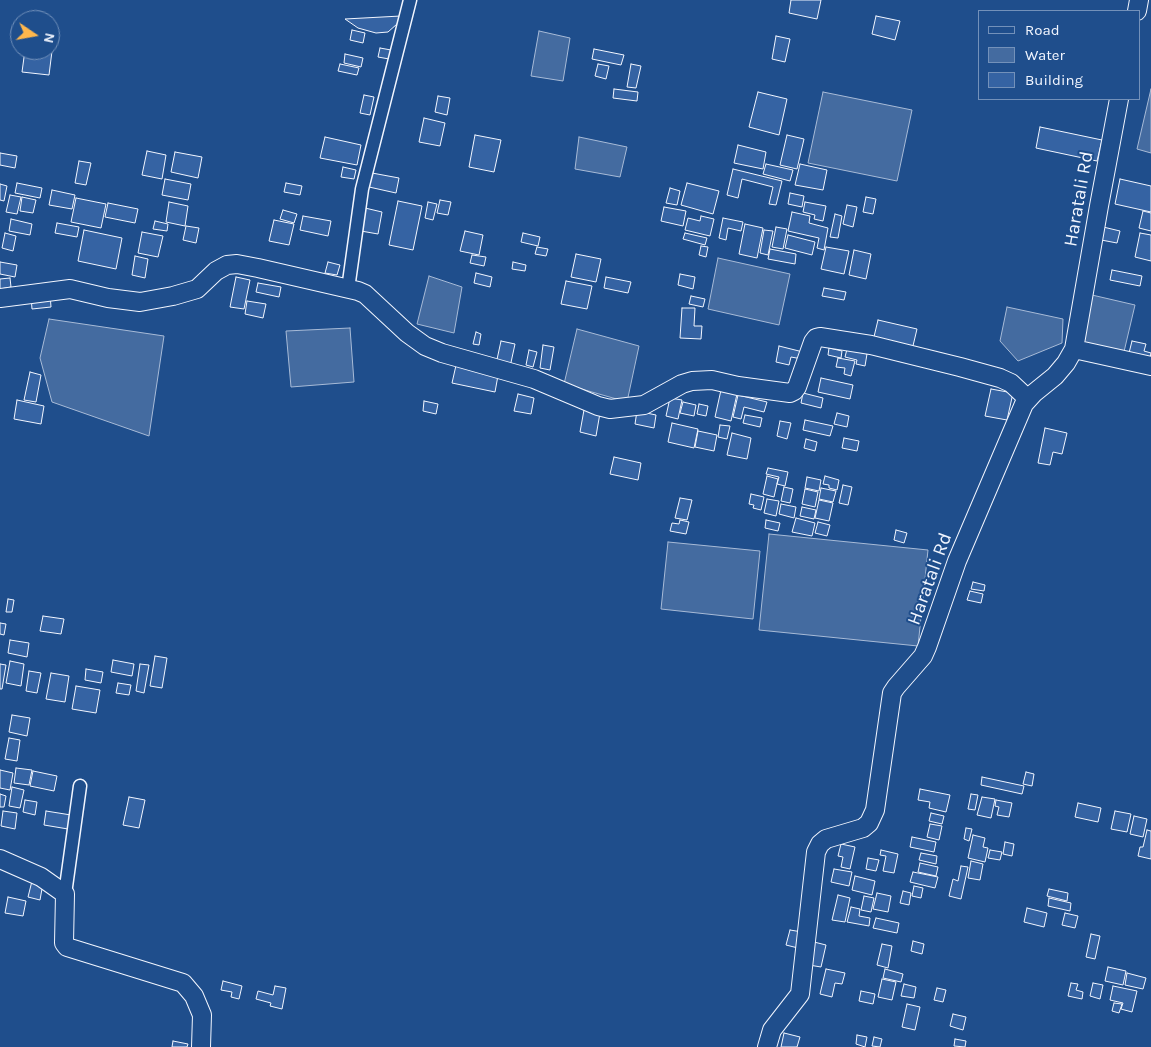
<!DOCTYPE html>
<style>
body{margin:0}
#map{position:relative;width:1151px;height:1047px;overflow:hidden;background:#1f4e8c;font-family:Karla,sans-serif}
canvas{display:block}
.legend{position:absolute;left:978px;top:10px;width:162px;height:90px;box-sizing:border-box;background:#1f4e8c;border:1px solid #7391ba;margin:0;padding:6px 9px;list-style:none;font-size:15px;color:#f2f6ff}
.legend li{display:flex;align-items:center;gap:10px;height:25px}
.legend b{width:25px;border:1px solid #7391ba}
.north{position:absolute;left:10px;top:10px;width:50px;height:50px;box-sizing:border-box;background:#1f4e8c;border:1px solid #7391ba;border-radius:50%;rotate:102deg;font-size:14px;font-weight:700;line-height:20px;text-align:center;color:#f2f6ff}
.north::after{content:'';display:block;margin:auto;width:18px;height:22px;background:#ffb74d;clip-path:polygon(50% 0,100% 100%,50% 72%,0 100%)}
</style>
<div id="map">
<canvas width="1151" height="1047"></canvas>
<ul class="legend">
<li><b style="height:6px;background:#1f4e8c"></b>Road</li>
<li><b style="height:14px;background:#446ba0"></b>Water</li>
<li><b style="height:14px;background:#3563a3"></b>Building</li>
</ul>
<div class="north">N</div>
</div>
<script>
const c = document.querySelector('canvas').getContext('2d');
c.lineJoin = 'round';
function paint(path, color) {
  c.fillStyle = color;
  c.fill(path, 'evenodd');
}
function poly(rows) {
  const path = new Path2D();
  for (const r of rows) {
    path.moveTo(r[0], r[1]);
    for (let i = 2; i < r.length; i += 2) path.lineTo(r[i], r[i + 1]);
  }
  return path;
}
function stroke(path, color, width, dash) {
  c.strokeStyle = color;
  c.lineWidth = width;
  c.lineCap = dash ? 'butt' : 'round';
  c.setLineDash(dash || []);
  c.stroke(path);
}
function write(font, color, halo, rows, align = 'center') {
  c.font = font + ' Karla,sans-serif';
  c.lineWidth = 4;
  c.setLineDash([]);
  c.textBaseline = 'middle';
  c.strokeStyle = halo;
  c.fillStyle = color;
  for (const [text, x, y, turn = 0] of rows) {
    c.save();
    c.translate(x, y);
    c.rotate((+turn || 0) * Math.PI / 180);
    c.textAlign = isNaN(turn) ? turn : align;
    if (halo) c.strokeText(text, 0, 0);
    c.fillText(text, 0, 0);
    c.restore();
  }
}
const water = poly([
 [539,31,570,38,563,81,531,76,539,31],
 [1151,89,1151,153,1137,149,1151,89],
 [823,92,912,110,897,181,808,163,823,92],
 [579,137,627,147,620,177,575,169,579,137],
 [718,258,790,274,779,325,708,309,718,258],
 [429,276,462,287,454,333,417,324,429,276],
 [1092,295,1135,305,1123,356,1080,346,1092,295],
 [1007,307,1063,319,1062,343,1018,361,1000,341,1007,307],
 [49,319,164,336,149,436,52,402,40,358,49,319],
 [350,328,354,382,291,387,286,331,350,328],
 [577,329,639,346,627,402,564,384,577,329],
 [769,534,928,550,918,646,759,630,769,534],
 [668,542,760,551,753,619,661,609,668,542]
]);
paint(water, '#446ba0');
stroke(water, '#a8bbd7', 1);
const building = poly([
 [791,0,821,0,817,19,789,13,791,0],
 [401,16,397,24,388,32,376,33,358,28,345,19,401,16],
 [876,16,900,21,895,40,872,34,876,16],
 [352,30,365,33,363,43,350,40,352,30],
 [776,36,790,39,785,62,772,59,776,36],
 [380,48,391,50,389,59,378,57,380,48],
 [594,49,624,55,621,65,592,59,594,49],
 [25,50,52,51,49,75,22,72,25,50],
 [345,54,363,58,361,67,344,63,345,54],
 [340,64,359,68,357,75,338,71,340,64],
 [598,64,609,66,606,79,595,76,598,64],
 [631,64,641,66,636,88,627,87,631,64],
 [614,89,638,92,637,101,613,98,614,89],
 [758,92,787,99,779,135,749,127,758,92],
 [364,95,374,97,370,115,360,113,364,95],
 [438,96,450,98,447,115,435,112,438,96],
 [424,118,445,123,440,146,419,142,424,118],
 [1040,127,1102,140,1097,161,1036,148,1040,127],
 [475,135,501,140,494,172,469,167,475,135],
 [787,135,804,139,797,169,780,165,787,135],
 [325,137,361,145,357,165,320,158,325,137],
 [738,145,766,152,763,169,734,163,738,145],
 [147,151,166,155,162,179,142,175,147,151],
 [175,152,202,157,198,178,171,172,175,152],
 [0,153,17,156,15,168,0,165,0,153],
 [79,161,91,163,86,185,75,183,79,161],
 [766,164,793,170,790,181,763,174,766,164],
 [800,164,827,170,823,190,795,185,800,164],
 [343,167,356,170,354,179,341,177,343,167],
 [733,169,782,181,776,205,769,204,773,187,742,179,738,198,727,195,733,169],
 [372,173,399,178,396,193,369,187,372,173],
 [165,179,191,184,188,200,162,195,165,179],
 [1120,179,1151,186,1151,212,1115,204,1120,179],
 [17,183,42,188,40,198,15,193,17,183],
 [286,183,302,186,300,195,284,192,286,183],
 [687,183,719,191,713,214,681,205,687,183],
 [0,184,7,186,4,201,0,200,0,184],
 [670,188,680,191,677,205,666,203,670,188],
 [52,190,75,195,72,209,49,205,52,190],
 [790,193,804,196,802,207,788,204,790,193],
 [10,195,21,197,17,214,6,212,10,195],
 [22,197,36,200,33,213,20,211,22,197],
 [866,197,876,199,873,214,863,212,866,197],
 [76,198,106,204,101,228,71,222,76,198],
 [440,200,451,202,448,215,437,213,440,200],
 [398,201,422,206,413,250,389,245,398,201],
 [169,202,188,206,185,226,166,222,169,202],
 [428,202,437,204,433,220,425,218,428,202],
 [805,202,826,206,823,221,814,219,815,215,803,212,805,202],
 [108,203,138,209,135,223,105,217,108,203],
 [847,205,857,207,853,227,843,224,847,205],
 [664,207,686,211,683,226,661,221,664,207],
 [365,208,382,212,378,234,361,231,365,208],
 [283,210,297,214,294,223,280,219,283,210],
 [1143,211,1151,213,1151,231,1139,228,1143,211],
 [792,212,810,216,809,223,828,228,824,250,817,248,819,238,788,231,792,212],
 [835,214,842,216,838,238,830,237,835,214],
 [303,216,331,221,328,236,300,230,303,216],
 [701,216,714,219,710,236,685,230,688,218,700,221,701,216],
 [723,218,743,222,741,231,728,228,726,240,719,238,723,218],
 [11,219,32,224,30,235,9,231,11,219],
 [274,220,294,224,289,245,269,241,274,220],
 [155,221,168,224,167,231,153,229,155,221],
 [57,223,79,227,77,237,55,233,57,223],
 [745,224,763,228,757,258,739,254,745,224],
 [186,226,199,228,196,243,183,240,186,226],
 [1099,226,1120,231,1117,243,1096,239,1099,226],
 [776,227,787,229,783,249,772,247,776,227],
 [84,230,122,238,116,269,78,261,84,230],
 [764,230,773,231,768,255,760,253,764,230],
 [465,231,483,235,479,255,460,251,465,231],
 [142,232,163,236,158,257,138,253,142,232],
 [5,233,16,236,13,251,2,248,5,233],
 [523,233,540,237,538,246,521,242,523,233],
 [685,233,707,238,705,245,683,239,685,233],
 [1140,233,1151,235,1151,261,1135,257,1140,233],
 [788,235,815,242,812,255,785,248,788,235],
 [701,246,708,247,706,257,699,255,701,246],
 [537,247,548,249,546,256,535,254,537,247],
 [826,247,849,251,844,274,821,269,826,247],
 [770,249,796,254,795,264,768,259,770,249],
 [854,250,871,254,866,279,849,275,854,250],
 [576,254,601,259,596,282,571,277,576,254],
 [472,255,486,257,484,266,470,263,472,255],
 [135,256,148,259,145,278,132,275,135,256],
 [0,262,17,265,15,277,0,274,0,262],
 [328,262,340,265,337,275,325,273,328,262],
 [513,262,526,265,525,271,512,269,513,262],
 [1112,270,1142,276,1140,286,1110,280,1112,270],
 [476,273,492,277,490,287,474,283,476,273],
 [680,274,695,277,693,289,678,285,680,274],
 [236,277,250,280,244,309,230,307,236,277],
 [606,277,631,282,628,293,604,288,606,277],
 [10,278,11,287,0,289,0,279,10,278],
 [566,281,592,286,587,309,561,304,566,281],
 [258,283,281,287,279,297,256,292,258,283],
 [824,288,846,292,844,300,822,296,824,288],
 [50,294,51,307,32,309,31,296,50,294],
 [691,296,705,299,703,307,689,304,691,296],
 [247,301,266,304,263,318,245,314,247,301],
 [682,308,695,308,694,326,702,326,701,339,680,338,682,308],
 [878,320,917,329,912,350,873,341,878,320],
 [476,332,481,334,479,345,473,344,476,332],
 [501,341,515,344,510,367,496,364,501,341],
 [1132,341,1146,344,1144,351,1151,353,1149,362,1128,357,1132,341],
 [543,345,554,347,550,370,540,368,543,345],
 [779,346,803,352,802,359,791,357,789,365,776,362,779,346],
 [829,348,842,351,841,358,828,355,829,348],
 [847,349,867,354,865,366,856,364,857,360,845,357,847,349],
 [529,350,537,352,533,367,526,365,529,350],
 [838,358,855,361,851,376,844,374,845,368,836,367,838,358],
 [457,361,499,370,495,392,452,383,457,361],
 [30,372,41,375,36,402,24,400,30,372],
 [821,378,853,385,850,399,818,392,821,378],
 [991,389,1013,393,1007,420,985,416,991,389],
 [721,390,737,394,731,421,715,417,721,390],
 [803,393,823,398,821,408,801,403,803,393],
 [518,394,534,398,531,414,514,411,518,394],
 [738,395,767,402,764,412,744,407,741,419,733,417,738,395],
 [670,398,682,400,678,419,666,416,670,398],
 [17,400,44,406,41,424,14,419,17,400],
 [424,401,438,404,436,414,423,411,424,401],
 [683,402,696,405,694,416,680,413,683,402],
 [699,404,708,406,706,416,697,414,699,404],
 [584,410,600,413,596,436,580,432,584,410],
 [637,411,656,415,654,428,635,424,637,411],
 [837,413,849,416,847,427,834,424,837,413],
 [745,415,762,418,760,427,743,423,745,415],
 [805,420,833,426,830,436,803,430,805,420],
 [780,421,791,423,787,439,777,436,780,421],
 [672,423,698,429,694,448,668,442,672,423],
 [720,425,730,426,727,439,718,437,720,425],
 [1045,428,1067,433,1062,454,1053,452,1050,465,1038,463,1045,428],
 [698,431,717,435,714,451,695,447,698,431],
 [732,433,751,438,747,459,727,455,732,433],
 [844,438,859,441,857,451,842,448,844,438],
 [806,439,817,442,815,451,804,448,806,439],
 [614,457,641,463,638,480,610,474,614,457],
 [768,468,788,472,785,486,777,484,779,477,766,474,768,468],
 [767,476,778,479,774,497,763,494,767,476],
 [825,476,839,480,837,490,829,488,829,485,823,484,825,476],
 [807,477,821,480,819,491,805,488,807,477],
 [843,485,852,487,848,505,839,503,843,485],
 [784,487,793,489,790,503,781,501,784,487],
 [821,488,836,491,833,502,819,499,821,488],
 [805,489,818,492,815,507,802,504,805,489],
 [751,494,764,497,761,510,753,508,754,505,749,504,751,494],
 [680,498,692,500,687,520,675,518,680,498],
 [767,499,779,501,776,516,764,513,767,499],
 [819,500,833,503,829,521,815,518,819,500],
 [781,504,796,507,794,518,779,514,781,504],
 [802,507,816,510,814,519,800,516,802,507],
 [796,518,815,523,812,536,792,532,796,518],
 [680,520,689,522,686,534,670,531,672,523,679,524,680,520],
 [766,520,780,523,778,531,765,528,766,520],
 [818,522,830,525,827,536,815,533,818,522],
 [896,530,907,533,904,543,894,540,896,530],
 [973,582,985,585,984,591,971,589,973,582],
 [970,591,983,594,981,603,967,600,970,591],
 [8,599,14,600,12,612,6,612,8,599],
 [43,616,64,619,61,634,40,631,43,616],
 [0,623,6,624,4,635,0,634,0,623],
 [10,640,29,643,27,657,8,653,10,640],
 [155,656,167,658,162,688,150,686,155,656],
 [113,660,134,664,132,676,111,672,113,660],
 [10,661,24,664,21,686,6,683,10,661],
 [0,664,6,665,2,689,0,689,0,664],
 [140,664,149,665,144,693,136,691,140,664],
 [86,669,103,672,101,683,85,680,86,669],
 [29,671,41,673,37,693,26,691,29,671],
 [51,673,69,676,65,702,46,699,51,673],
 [118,683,131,685,129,695,116,693,118,683],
 [76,686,100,690,96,713,72,709,76,686],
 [12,715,30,718,27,736,9,732,12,715],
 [9,738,20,740,17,761,5,759,9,738],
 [16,768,32,770,29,785,14,783,16,768],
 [0,770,13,773,10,790,0,788,0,770],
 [33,771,57,776,54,791,30,786,33,771],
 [1026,772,1034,774,1032,786,1023,784,1026,772],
 [982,777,1024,786,1022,794,981,785,982,777],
 [12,787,24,790,20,808,9,806,12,787],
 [920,789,950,795,946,812,929,808,930,802,918,800,920,789],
 [0,794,6,796,4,807,0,807,0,794],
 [971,794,978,795,975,810,968,809,971,794],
 [129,797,145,800,139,828,123,825,129,797],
 [982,797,995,799,991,818,977,815,982,797],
 [25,800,37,802,35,815,23,812,25,800],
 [996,800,1012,803,1009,817,997,815,999,807,995,806,996,800],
 [1078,803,1101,808,1098,822,1075,817,1078,803],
 [3,811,17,813,15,829,1,826,3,811],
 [46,811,71,815,68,829,44,825,46,811],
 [1115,811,1131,814,1127,832,1111,829,1115,811],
 [931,813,944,816,942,824,929,821,931,813],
 [1134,816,1147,819,1143,837,1130,834,1134,816],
 [930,824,942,826,939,840,927,837,930,824],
 [966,828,972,829,969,841,964,839,966,828],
 [1147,830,1151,831,1151,859,1138,856,1140,847,1143,847,1147,830],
 [973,835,985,838,983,847,988,848,985,862,968,858,973,835],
 [912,837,936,842,934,852,910,847,912,837],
 [1005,842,1014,844,1012,856,1003,854,1005,842],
 [841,844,855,847,850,869,841,867,843,857,838,856,841,844],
 [881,850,898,854,894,873,883,871,886,856,880,855,881,850],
 [990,850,1002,852,1000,860,988,858,990,850],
 [921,853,937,856,936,864,919,860,921,853],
 [868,858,879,860,876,871,866,869,868,858],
 [971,861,983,864,980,880,968,878,971,861],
 [920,863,938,867,936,876,918,872,920,863],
 [961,866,968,867,961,899,949,896,953,879,958,881,961,866],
 [834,869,852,872,849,886,831,882,834,869],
 [913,872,938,877,935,888,910,882,913,872],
 [855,876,875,881,872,895,852,890,855,876],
 [32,881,43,883,40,900,28,897,32,881],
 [914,886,923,888,921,898,912,896,914,886],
 [1049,889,1068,893,1067,901,1047,896,1049,889],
 [903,891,911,893,909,905,900,903,903,891],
 [877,893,891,896,888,912,873,909,877,893],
 [838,895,850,898,845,922,832,920,838,895],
 [864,896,874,898,871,912,861,910,864,896],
 [8,897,26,901,23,916,5,913,8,897],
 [1049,898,1071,903,1070,911,1048,906,1049,898],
 [851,907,860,909,859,916,870,918,869,926,847,922,851,907],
 [1027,908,1047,913,1044,927,1024,922,1027,908],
 [1065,913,1078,916,1075,928,1062,925,1065,913],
 [876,918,899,923,897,933,873,928,876,918],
 [790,930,802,932,798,948,786,945,790,930],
 [1091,934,1100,936,1095,959,1086,957,1091,934],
 [913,941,924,944,922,954,911,951,913,941],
 [814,942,826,945,821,967,809,965,814,942],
 [882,944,892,946,888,968,877,965,882,944],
 [1108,967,1126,971,1123,985,1105,981,1108,967],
 [826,969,845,973,842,984,835,983,832,997,820,994,826,969],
 [885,969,903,974,901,982,883,978,885,969],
 [1127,973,1146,978,1143,989,1125,985,1127,973],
 [882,979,896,982,892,1000,878,997,882,979],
 [223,981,242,986,239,999,231,997,232,992,221,990,223,981],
 [1071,983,1078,984,1076,990,1083,992,1082,999,1068,996,1071,983],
 [1093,983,1103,985,1100,999,1090,996,1093,983],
 [904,984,916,987,914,998,901,996,904,984],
 [275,986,286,988,282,1009,270,1006,271,1003,256,999,258,991,273,995,275,986],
 [1113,986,1137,991,1132,1012,1121,1009,1123,1003,1110,1000,1113,986],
 [937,988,946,990,943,1002,934,1000,937,988],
 [861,991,875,994,873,1004,859,1001,861,991],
 [1114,1003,1122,1004,1119,1013,1112,1011,1114,1003],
 [907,1004,920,1007,915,1030,902,1027,907,1004],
 [953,1014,966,1017,963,1030,950,1026,953,1014],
 [784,1033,800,1037,797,1047,781,1047,784,1033],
 [857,1035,867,1037,865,1047,856,1044,857,1035],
 [874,1037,882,1039,880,1047,872,1046,874,1037],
 [955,1039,966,1041,965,1047,954,1046,955,1039],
 [173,1041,188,1044,187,1047,172,1047,173,1041]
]);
paint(building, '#3563a3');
stroke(building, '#f2f6ff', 1);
const street = poly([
 [348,289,362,189,410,0],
 [65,894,80,786]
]);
const secondary = poly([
 [1137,11,1139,0],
 [0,298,70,289,108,298,140,302,173,296,197,289,216,271,227,265,237,264,258,268,358,291,365,294,407,333,425,346,442,353,534,379,598,406,610,409,644,405,682,384,692,381,712,380,738,386,790,393,794,391,797,387,813,342,816,338,820,337,871,345,960,367,1000,378,1011,383,1028,399],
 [1074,349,1151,366],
 [0,859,41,877,65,894,64,943,67,947,183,983,194,996,202,1015,201,1047],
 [767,1047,772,1030,800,994,816,852,820,844,826,839,863,828,869,823,875,810,892,693,896,687,923,656,927,647,957,561,1024,404,1034,393,1055,376,1066,363,1074,349,1099,206,1119,99]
]);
stroke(street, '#f2f6ff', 15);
stroke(secondary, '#f2f6ff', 20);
stroke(street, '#1f4e8c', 12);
stroke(secondary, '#1f4e8c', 18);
write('19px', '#f2f6ff', '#1f4e8c', [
 ["Haratali Rd",1079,199,-80],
 ["Haratali Rd",930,579,-70]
]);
</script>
